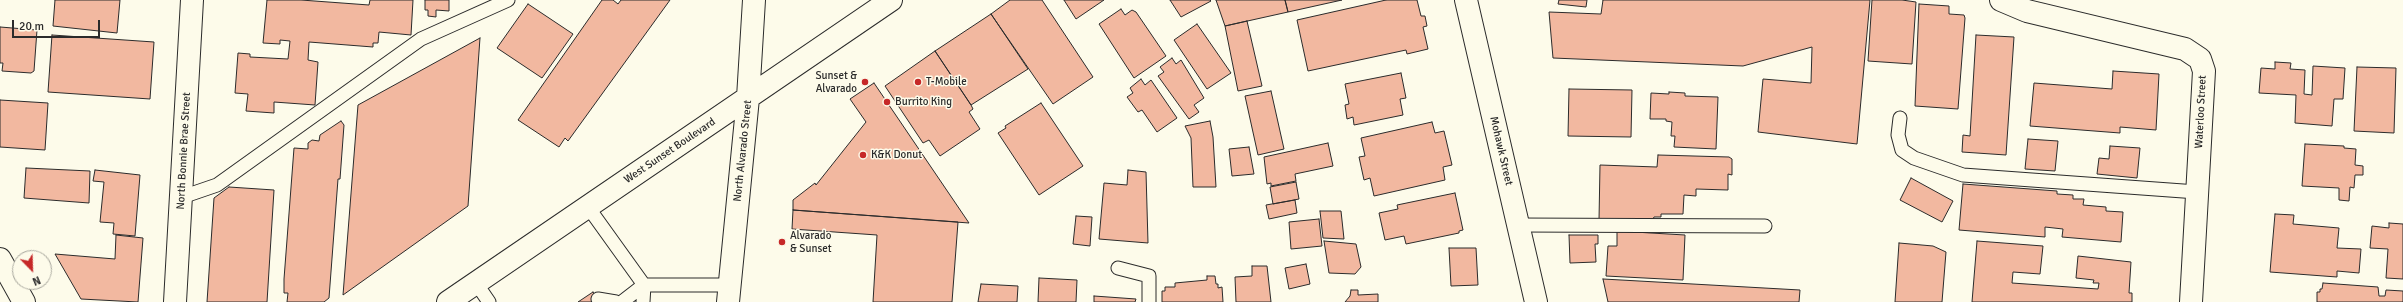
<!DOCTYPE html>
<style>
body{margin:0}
#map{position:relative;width:2403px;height:302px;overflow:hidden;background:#fdfbea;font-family:Signika,sans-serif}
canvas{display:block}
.north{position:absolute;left:12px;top:250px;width:40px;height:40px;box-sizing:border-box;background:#fdfbea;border:1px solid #a9a89e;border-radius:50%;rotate:157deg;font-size:11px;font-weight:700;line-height:16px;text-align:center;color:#2b2b2b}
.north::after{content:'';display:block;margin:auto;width:14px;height:18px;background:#c62828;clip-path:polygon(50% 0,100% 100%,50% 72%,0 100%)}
.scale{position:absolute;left:12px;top:20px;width:88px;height:18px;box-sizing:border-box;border:2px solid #2b2b2b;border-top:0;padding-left:5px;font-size:12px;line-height:14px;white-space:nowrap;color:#2b2b2b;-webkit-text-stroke:3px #fdfbea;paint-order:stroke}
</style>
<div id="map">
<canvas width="2403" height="302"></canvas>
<div class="north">N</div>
<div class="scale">20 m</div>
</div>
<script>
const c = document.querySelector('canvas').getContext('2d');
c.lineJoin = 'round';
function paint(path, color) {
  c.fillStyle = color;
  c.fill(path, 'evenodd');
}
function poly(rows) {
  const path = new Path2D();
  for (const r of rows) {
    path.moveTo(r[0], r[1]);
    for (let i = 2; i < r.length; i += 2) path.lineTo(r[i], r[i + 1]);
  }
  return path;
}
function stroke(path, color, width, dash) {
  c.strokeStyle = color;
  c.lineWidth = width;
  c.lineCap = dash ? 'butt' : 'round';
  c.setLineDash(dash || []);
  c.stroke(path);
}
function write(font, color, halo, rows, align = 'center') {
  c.font = font + ' Signika,sans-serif';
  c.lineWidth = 3;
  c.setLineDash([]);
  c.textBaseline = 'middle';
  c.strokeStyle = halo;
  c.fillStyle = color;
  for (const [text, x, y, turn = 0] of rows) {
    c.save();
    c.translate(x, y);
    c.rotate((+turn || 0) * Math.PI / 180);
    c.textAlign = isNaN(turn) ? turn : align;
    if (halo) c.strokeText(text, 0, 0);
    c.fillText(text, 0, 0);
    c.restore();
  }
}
const building = poly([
 [55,0,120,0,117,33,53,26,55,0],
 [267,0,301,0,369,5,370,0,413,0,411,35,379,32,378,43,373,43,373,47,309,42,308,60,318,62,315,105,274,102,274,113,246,111,248,94,235,93,238,53,250,54,250,57,288,59,290,41,280,40,280,44,263,43,267,0],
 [425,0,449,0,449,11,436,10,436,17,428,16,428,10,425,10,425,0],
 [602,0,613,0,618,4,621,0,670,0,568,141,565,138,559,147,518,120,602,0],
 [1010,0,1042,0,1093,77,1053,104,991,14,1010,0],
 [1064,0,1104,0,1076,19,1064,0],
 [1170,0,1210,0,1211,1,1181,17,1170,0],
 [1216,0,1285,0,1288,12,1225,26,1216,0],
 [1285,0,1342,0,1288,12,1285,0],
 [1386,0,1417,0,1421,16,1425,16,1427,26,1423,27,1428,49,1407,54,1406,50,1308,71,1297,20,1386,0],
 [1559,0,1587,0,1586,7,1558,4,1559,0],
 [1603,0,1870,0,1857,144,1758,132,1763,79,1811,83,1812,47,1743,66,1553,58,1549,12,1601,14,1603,0],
 [1872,0,1902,0,1916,2,1912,64,1868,61,1872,0],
 [528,4,573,34,542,78,497,48,528,4],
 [1919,4,1949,6,1949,14,1964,15,1965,18,1958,109,1915,106,1919,4],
 [1121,9,1125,15,1132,10,1136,12,1166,56,1134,78,1099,24,1121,9],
 [991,14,1028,69,971,105,935,51,991,14],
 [1247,21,1262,86,1238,91,1225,26,1247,21],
 [1197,24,1231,73,1207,89,1174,40,1197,24],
 [0,27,37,30,34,71,31,73,2,71,3,63,0,63,0,27],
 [52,35,154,42,150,99,48,92,52,35],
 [1976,35,2014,37,2006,155,1962,152,1963,135,1970,136,1976,35],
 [480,38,468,206,343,295,358,105,480,38],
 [935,51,971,105,973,109,969,112,980,129,940,156,929,140,923,143,885,86,935,51],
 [1172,58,1176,64,1181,60,1204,98,1194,105,1199,112,1189,119,1158,76,1164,72,1160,67,1172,58],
 [2275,62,2291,63,2290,69,2305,70,2304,94,2312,95,2313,66,2345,68,2343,99,2334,99,2332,126,2295,123,2296,95,2259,93,2261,68,2275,69,2275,62],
 [2357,67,2396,68,2394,133,2354,131,2357,67],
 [2113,71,2159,74,2156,130,2120,127,2120,133,2030,126,2034,83,2112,89,2113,71],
 [1401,73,1406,98,1400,99,1403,115,1354,125,1353,117,1347,119,1345,105,1349,104,1345,84,1401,73],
 [1141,79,1145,85,1151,80,1177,118,1157,132,1142,110,1138,112,1127,97,1133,93,1130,88,1141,79],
 [874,83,969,223,793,210,793,200,815,183,816,185,866,122,850,99,874,83],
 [1569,89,1632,90,1631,137,1568,136,1569,89],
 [1271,91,1284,149,1258,155,1245,96,1271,91],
 [1669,92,1685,93,1685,96,1718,97,1716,149,1674,147,1675,136,1671,136,1672,122,1666,121,1666,119,1650,119,1651,93,1669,94,1669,92],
 [0,100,48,103,45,150,0,147,0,100],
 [1041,103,1083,166,1039,195,998,133,1006,128,1005,126,1041,103],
 [341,121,344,125,340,179,338,179,329,298,324,302,287,302,288,293,284,293,284,279,294,148,308,149,308,143,312,140,319,141,320,135,341,121],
 [1210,121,1213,137,1216,187,1193,187,1191,138,1185,126,1210,121],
 [1432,122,1435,133,1444,131,1452,165,1443,167,1445,180,1374,196,1370,178,1364,180,1359,157,1365,156,1361,138,1432,122],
 [2028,139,2058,141,2055,171,2025,169,2028,139],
 [1328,143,1333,166,1295,174,1296,181,1271,186,1271,183,1267,184,1264,157,1328,143],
 [2305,144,2344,146,2344,148,2356,149,2355,165,2363,166,2363,175,2355,175,2354,188,2350,187,2349,201,2339,200,2339,188,2302,186,2305,144],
 [2110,146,2140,148,2137,178,2097,174,2099,158,2109,159,2110,146],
 [1249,147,1254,174,1232,176,1229,149,1249,147],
 [1658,155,1729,157,1732,159,1732,175,1728,174,1728,190,1696,189,1696,196,1684,195,1683,214,1661,214,1661,217,1654,217,1653,219,1599,220,1600,165,1657,167,1658,155],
 [26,168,90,171,89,203,24,198,26,168],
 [95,170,140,175,135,236,113,234,114,223,100,222,104,182,93,181,95,170],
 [1128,170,1146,172,1148,243,1099,239,1104,183,1127,185,1128,170],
 [1911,178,1953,201,1942,222,1900,200,1911,178],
 [1296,182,1299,199,1273,204,1270,187,1296,182],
 [1963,184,2057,191,2057,194,2073,195,2073,199,2084,199,2083,205,2106,207,2106,211,2123,212,2121,242,2062,237,2063,229,2045,227,2045,237,1959,230,1963,184],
 [229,187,274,190,267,302,207,302,214,198,229,187],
 [1455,193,1463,230,1459,231,1459,233,1406,244,1404,236,1385,240,1379,213,1398,209,1397,205,1455,193],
 [1295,200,1297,213,1269,219,1266,205,1295,200],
 [793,210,958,222,952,302,873,302,877,235,792,229,793,210],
 [1320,211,1341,211,1344,239,1323,238,1320,211],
 [2275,214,2294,215,2293,224,2339,228,2337,248,2361,249,2359,273,2337,271,2337,277,2270,272,2275,214],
 [1076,216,1092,217,1090,246,1073,244,1076,216],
 [1319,219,1322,246,1291,249,1289,222,1319,219],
 [2389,223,2403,224,2403,279,2386,278,2388,249,2370,248,2372,226,2389,228,2389,223],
 [1617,231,1685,235,1683,280,1606,276,1608,246,1617,246,1617,231],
 [116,235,143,238,138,302,81,299,55,254,115,259,116,235],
 [1569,235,1598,235,1598,244,1595,244,1596,262,1570,263,1569,235],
 [1324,241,1356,244,1361,267,1355,274,1329,273,1324,241],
 [1977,241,2043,246,2040,274,2013,272,2012,283,2098,289,2099,283,2093,283,2094,280,2076,278,2078,256,2131,262,2129,293,2132,293,2132,302,1972,302,1977,241],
 [1899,243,1933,246,1946,252,1942,302,1895,302,1899,243],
 [1449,248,1476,248,1478,285,1451,286,1449,248],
 [1306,264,1310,284,1289,289,1285,268,1306,264],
 [1252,266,1267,266,1271,302,1236,302,1235,277,1252,276,1252,266],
 [1207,276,1215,276,1216,284,1218,284,1218,288,1222,287,1223,302,1162,302,1162,291,1165,291,1165,287,1175,287,1175,283,1207,280,1207,276],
 [1039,278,1077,280,1076,302,1038,302,1039,278],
 [1603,279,1800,290,1799,302,1608,302,1603,279],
 [2323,283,2378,287,2379,296,2385,296,2386,290,2403,291,2403,302,2317,302,2317,292,2320,292,2320,289,2322,289,2323,283],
 [981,284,1018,286,1017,302,978,302,981,284],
 [1351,290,1358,290,1358,295,1378,294,1378,302,1345,302,1350,296,1351,290],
 [593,292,600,302,578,302,593,292],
 [1094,296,1136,299,1135,302,1094,302,1094,296]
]);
paint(building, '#f2b8a0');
stroke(building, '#2b2b2b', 1);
const service = poly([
 [1900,118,1898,135,1902,150,1914,158,1963,175,2197,192],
 [182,197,217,185,421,39,508,0],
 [588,207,644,285,643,302],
 [1518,225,1765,226],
 [1118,268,1149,276,1149,302],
 [476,283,489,302],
 [598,299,616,302],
 [622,302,644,285,729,285]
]);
const minor = poly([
 [1466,0,1536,302],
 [2001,0,2027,11,2185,49,2200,59,2204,71,2191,302],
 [175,302,192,0]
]);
const tertiary = poly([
 [0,259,24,302]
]);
const primary = poly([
 [448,302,891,0],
 [728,302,748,98,754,0]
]);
stroke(service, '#2b2b2b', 15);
stroke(minor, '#2b2b2b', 24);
stroke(tertiary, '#2b2b2b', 24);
stroke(primary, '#2b2b2b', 24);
stroke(service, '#fdfbea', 13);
stroke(minor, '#fdfbea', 22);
stroke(tertiary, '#fdfbea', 22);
stroke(primary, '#fdfbea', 22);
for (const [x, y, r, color] of [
 [865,82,4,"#c62828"],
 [918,82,4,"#c62828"],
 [887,102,4,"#c62828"],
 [863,155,4,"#c62828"],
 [782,242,4,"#c62828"]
]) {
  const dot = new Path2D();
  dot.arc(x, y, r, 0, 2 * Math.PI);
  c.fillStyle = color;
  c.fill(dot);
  stroke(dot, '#fdfbea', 1.5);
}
write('11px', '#2b2b2b', '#fdfbea', [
 ["Sunset &",857,76,"right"],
 ["Alvarado",857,89,"right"],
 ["T-Mobile",926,82],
 ["Burrito King",895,102],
 ["K&K Donut",871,155],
 ["Alvarado",790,236],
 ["& Sunset",790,249]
], 'left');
write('11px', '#2b2b2b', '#fdfbea', [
 ["Waterloo Street",2201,112,-87],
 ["North Bonnie Brae Street",184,151,-87],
 ["West Sunset Boulevard",670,151,-34],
 ["North Alvarado Street",743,151,-84],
 ["Mohawk Street",1501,151,77]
]);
</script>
